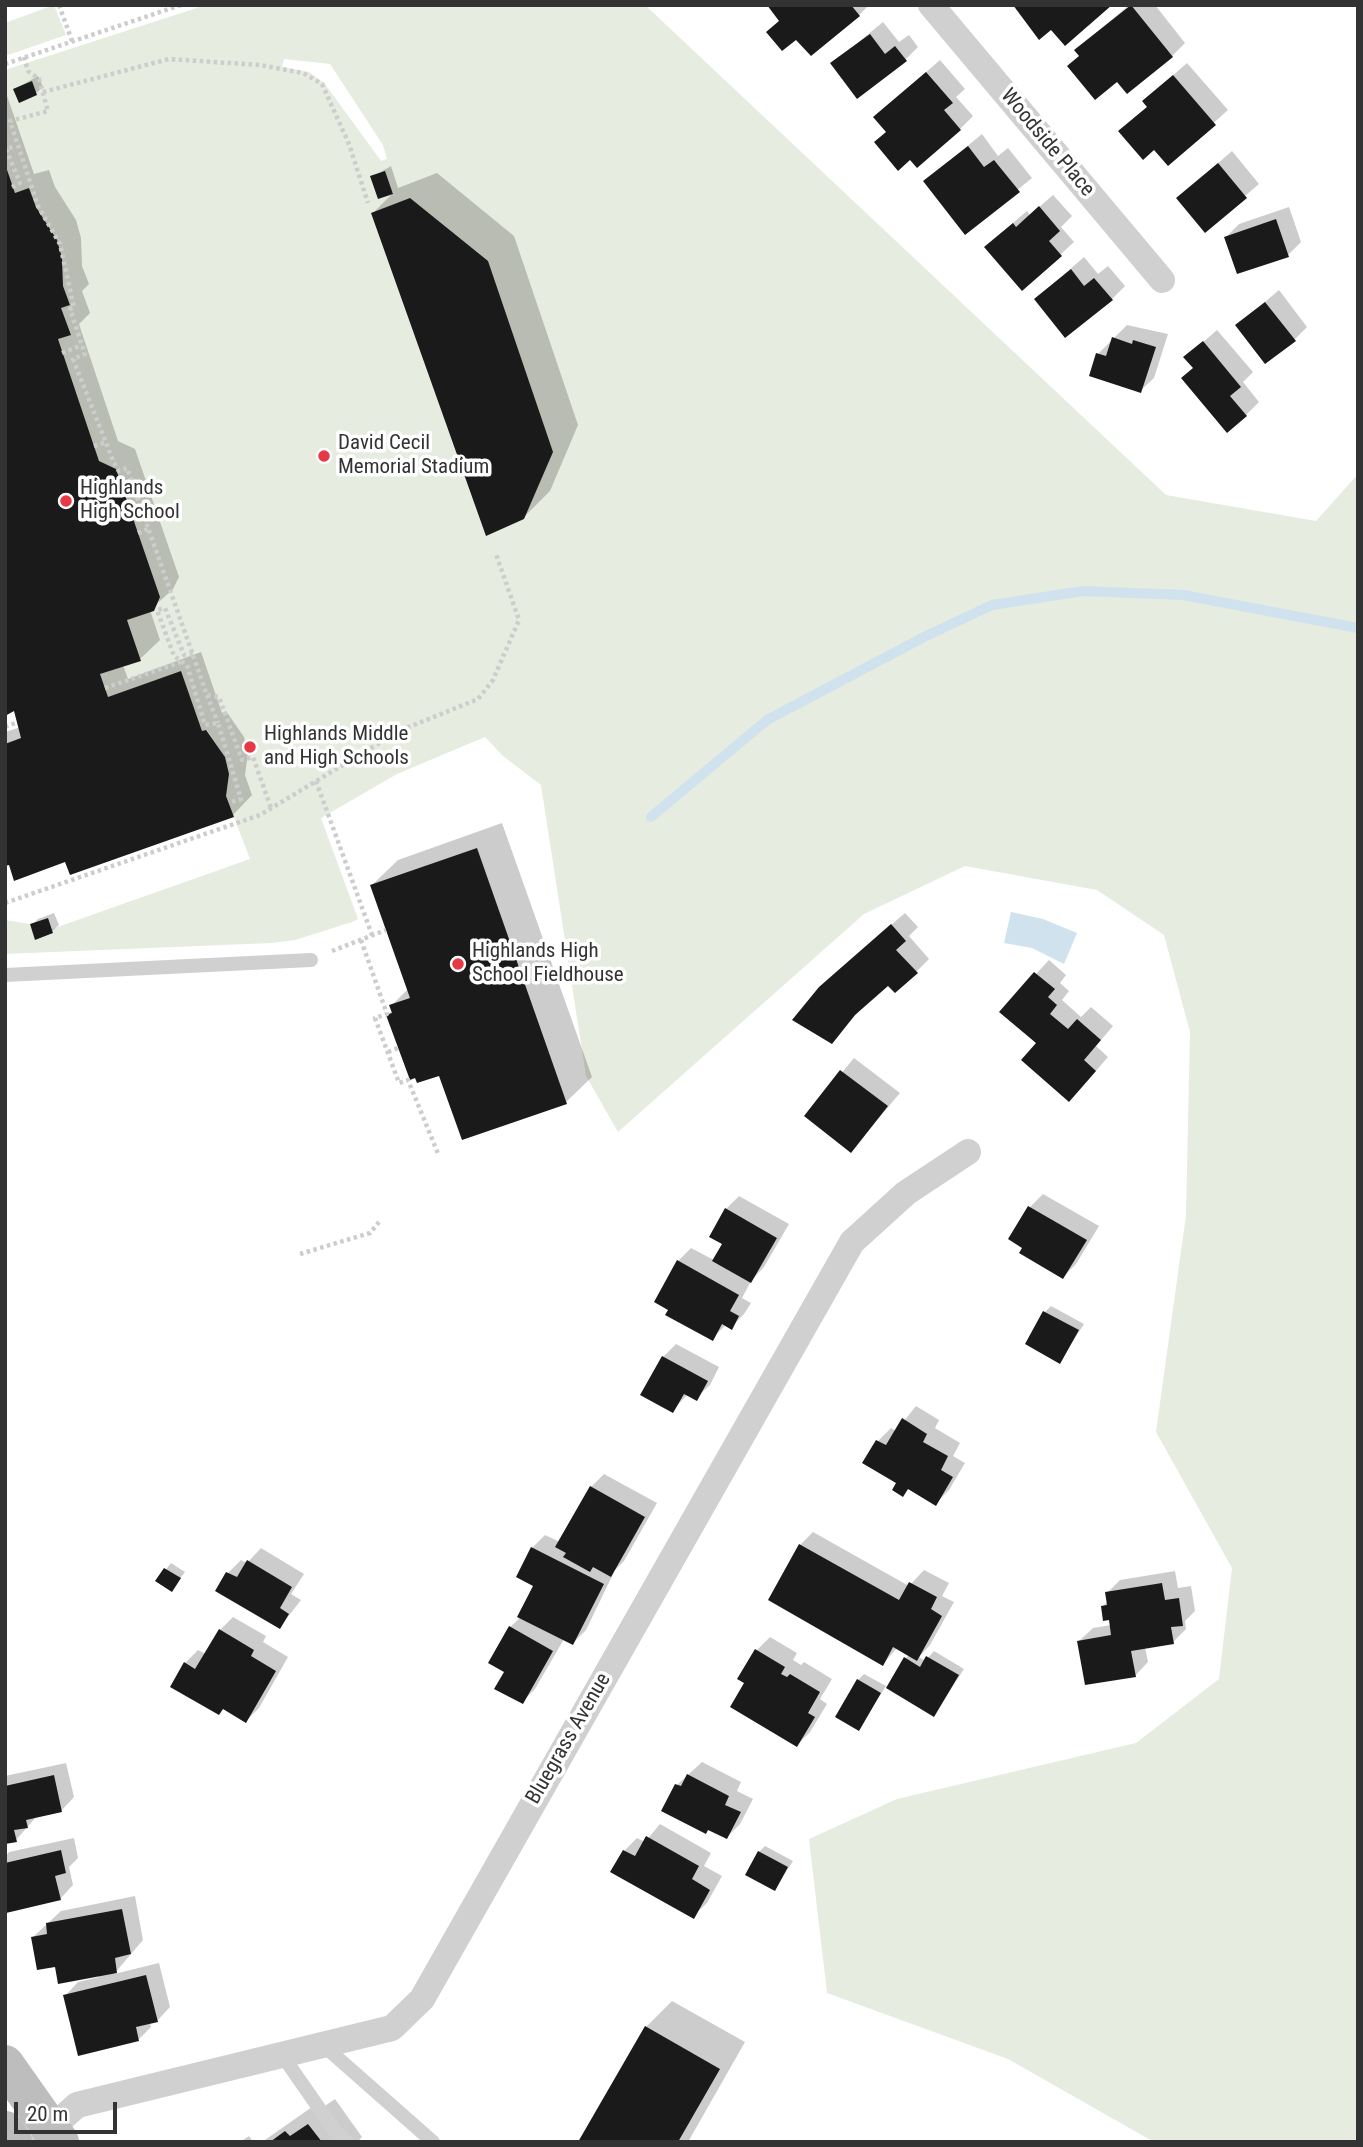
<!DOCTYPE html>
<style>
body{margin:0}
#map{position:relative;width:1363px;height:2147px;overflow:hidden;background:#fff;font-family:"Roboto Condensed",sans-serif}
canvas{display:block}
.frame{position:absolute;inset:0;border:7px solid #333;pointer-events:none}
.scale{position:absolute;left:14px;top:2102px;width:103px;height:32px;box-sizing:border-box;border:4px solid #333;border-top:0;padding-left:9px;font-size:21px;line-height:24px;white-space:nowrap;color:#333;-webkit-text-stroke:5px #fff;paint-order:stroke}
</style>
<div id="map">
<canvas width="1363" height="2147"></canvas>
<div class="frame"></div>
<div class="scale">20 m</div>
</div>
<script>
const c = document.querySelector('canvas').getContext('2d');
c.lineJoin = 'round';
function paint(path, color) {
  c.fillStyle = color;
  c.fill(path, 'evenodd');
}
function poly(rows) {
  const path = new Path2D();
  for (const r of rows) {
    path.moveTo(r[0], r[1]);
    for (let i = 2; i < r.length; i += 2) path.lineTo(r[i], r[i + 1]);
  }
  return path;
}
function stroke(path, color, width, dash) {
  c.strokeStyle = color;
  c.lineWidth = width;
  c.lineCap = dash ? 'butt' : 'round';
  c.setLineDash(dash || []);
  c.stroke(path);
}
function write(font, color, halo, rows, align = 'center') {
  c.font = font + ' "Roboto Condensed",sans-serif';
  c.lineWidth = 7;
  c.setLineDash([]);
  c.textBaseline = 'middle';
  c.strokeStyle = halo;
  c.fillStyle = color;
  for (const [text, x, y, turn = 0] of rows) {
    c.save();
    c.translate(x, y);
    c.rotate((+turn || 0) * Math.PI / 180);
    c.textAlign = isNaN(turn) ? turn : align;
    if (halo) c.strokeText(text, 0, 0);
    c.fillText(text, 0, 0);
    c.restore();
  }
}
paint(poly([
 [54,5,66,35,5,56,5,23],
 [206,5,645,5,1166,495,1316,521,1358,474,1358,2142,1154,2142,1008,2059,827,1993,809,1839,897,1799,1136,1743,1219,1679,1232,1568,1156,1432,1186,1215,1190,1032,1164,935,1097,890,965,866,864,914,618,1132,586,1076,541,785,503,756,485,737,397,774,321,818,358,919,352,922,295,940,271,943,5,954,5,920,30,924,36,940,53,933,52,929,250,859,226,796,229,774,225,757,207,730,202,731,181,671,108,697,100,674,141,661,127,620,154,611,160,597,116,469,99,461,58,339,71,334,61,308,70,305,63,286,62,258,57,240,36,207,29,188,15,193,5,166,5,70],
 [284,59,330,64,383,145,387,159,381,161,325,84,309,72,282,67]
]), '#e6ecdf');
paint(poly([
 [1011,912,1043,919,1077,933,1064,964,1032,948,1004,943]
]), '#cfe2ee');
paint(poly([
 [769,5,869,5,859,15,797,37,768,32,781,19],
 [1129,5,1155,5,1185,43,1172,56,1118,79,1076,50],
 [883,22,899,42,909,35,918,47,905,60,833,63],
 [940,60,965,89,956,97,973,116,960,129,887,132,875,117],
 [1187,63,1228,110,1168,164,1134,118,1148,106,1144,101],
 [38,76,43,87,36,93,15,89],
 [5,90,34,174,49,170,55,187,76,220,81,238,82,266,89,284,82,291,90,313,79,324,118,441,135,449,179,577,173,589,150,610,160,640,140,659,123,665,128,679,201,652,222,713,226,711,244,737,248,753,245,775,252,795,233,815,66,860,5,864,5,732,21,727,15,708,5,713],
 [982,134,998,156,1008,148,1032,178,966,232,925,181],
 [1232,151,1259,184,1205,230,1178,198],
 [391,166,398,188,437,173,514,236,578,425,550,491,523,518,373,213,394,192,379,197,372,177],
 [1053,195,1072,216,1061,227,1074,242,1060,255,1000,234,1027,211,1030,215],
 [1289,207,1301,242,1288,255,1226,237,1239,224],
 [1084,257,1098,274,1108,266,1125,286,1112,299,1036,299],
 [1279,290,1307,327,1294,340,1238,325],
 [1127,325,1168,334,1154,378,1140,391,1098,354],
 [1217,330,1253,372,1243,382,1259,402,1246,415,1186,357],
 [502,823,592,1077,566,1102,440,1073,388,1015,393,1010,391,1006,408,989,372,885,398,860],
 [54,913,59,925,52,931,32,925,38,919],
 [905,913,918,927,909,936,929,959,916,972,889,983,864,1005,832,1042,834,974],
 [1049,960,1066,975,1060,983,1069,991,1062,1000,1081,1017,1091,1007,1113,1026,1096,1046,1108,1057,1082,1087,1002,1011],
 [854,1058,900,1093,851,1151,806,1116],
 [1043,1194,1099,1226,1076,1264,1063,1277,1011,1239,1030,1207],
 [739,1196,789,1224,764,1267,751,1281,742,1298,751,1303,744,1314,731,1327,726,1325,712,1338,678,1261,691,1248,714,1260,724,1243,726,1209],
 [1051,1306,1084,1324,1060,1361,1045,1312],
 [676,1344,719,1367,710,1385,696,1398,688,1394,673,1410,663,1357],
 [916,1406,939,1420,935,1428,960,1443,953,1456,965,1463,949,1490,936,1503,909,1488,903,1495,878,1441,891,1428,896,1431],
 [604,1474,657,1503,624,1561,615,1570,586,1630,573,1643,564,1639,535,1689,522,1702,506,1671,510,1627,521,1617,536,1585,532,1548,545,1535,560,1542,591,1487],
 [813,1532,909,1586,924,1570,949,1583,942,1596,954,1602,930,1645,919,1657,925,1661,934,1651,964,1669,934,1715,906,1658,910,1654,897,1648,883,1664,800,1545],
 [261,1548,304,1574,291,1594,301,1600,280,1627,218,1590,228,1573,241,1560,247,1563],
 [171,1563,185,1572,171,1590,157,1581],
 [1175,1571,1178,1588,1191,1586,1195,1611,1185,1621,1186,1629,1173,1642,1145,1647,1148,1662,1135,1676,1079,1641,1093,1628,1111,1625,1103,1606,1108,1601,1107,1593,1120,1580],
 [233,1617,266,1636,263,1642,288,1657,259,1708,246,1721,185,1663,198,1650,206,1654,220,1630],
 [770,1637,797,1653,793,1660,801,1665,804,1662,832,1679,820,1699,827,1704,810,1732,797,1745,747,1682,757,1650],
 [864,1674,886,1686,859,1729,858,1680],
 [702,1762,741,1782,737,1791,753,1799,740,1824,727,1837,677,1785],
 [66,1763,74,1797,61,1811,37,1816,16,1840,5,1842,5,1776],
 [660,1824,711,1853,704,1866,722,1876,707,1903,693,1916,624,1851,637,1838,645,1842],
 [74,1838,78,1858,69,1867,73,1885,60,1899,5,1907,5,1857,9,1852],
 [765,1846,793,1861,775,1889,759,1852],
 [135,1896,143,1940,114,1974,159,1963,170,2007,157,2021,150,2022,151,2027,138,2040,65,1996,78,1982,99,1977,98,1974,56,1965,33,1937,61,1911],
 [672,2001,745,2042,688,2142,580,2142,646,2027],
 [335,2099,362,2137,357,2142,262,2142,312,2107,316,2112],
 [249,2136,253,2142,240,2142]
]), '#0003');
stroke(poly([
 [651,817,767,720,924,637,992,605,1083,591,1183,595,1358,628]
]), '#cfe2ee', 10);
paint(poly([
 [767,5,851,5,860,16,811,56,796,40,782,51,766,32,779,21],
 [1013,5,1112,5,1065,46,1051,30,1039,40],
 [1131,5,1173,57,1127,94,1117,82,1095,100,1067,66,1079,56,1074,50],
 [870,34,885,54,895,46,907,61,857,99,830,63],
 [926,72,953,103,944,110,961,130,917,168,910,160,898,171,874,142,886,132,873,117],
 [1173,75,1216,125,1168,166,1154,150,1143,160,1118,131,1147,107,1142,101],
 [32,81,37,95,19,103,13,89],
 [968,146,984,167,994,160,1020,192,965,235,923,181],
 [1218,163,1247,198,1205,233,1176,198],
 [6,167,15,193,29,188,36,207,57,240,62,258,63,286,70,305,61,308,71,335,58,339,99,461,116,469,160,597,154,611,127,620,141,661,100,674,108,697,181,671,202,731,206,730,225,757,229,774,226,796,234,817,70,875,65,862,14,881,9,865,5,866,5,744,21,738,14,711,5,716],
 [385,171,393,194,378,199,370,176],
 [410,198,488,261,553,452,524,519,486,536,371,213],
 [1039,206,1060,231,1049,241,1062,256,1022,291,984,247,1013,223,1016,227],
 [1276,219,1289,257,1237,274,1224,237],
 [1071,269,1084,286,1094,278,1113,300,1065,338,1034,299],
 [1265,302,1296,341,1265,364,1235,325],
 [1112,337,1132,344,1133,340,1156,347,1141,393,1089,376,1096,353,1106,356],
 [1203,341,1241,387,1230,396,1247,416,1227,433,1181,378,1193,368,1183,357],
 [477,848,567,1104,462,1140,439,1076,417,1083,415,1078,410,1080,386,1015,392,1013,389,1005,410,998,370,885],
 [48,918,53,933,35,940,30,924],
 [891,924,906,941,896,950,918,973,895,993,888,986,855,1015,832,1044,792,1020,819,987],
 [1034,972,1055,989,1048,997,1057,1005,1050,1014,1068,1029,1077,1019,1101,1040,1084,1060,1096,1071,1069,1102,1021,1060,1036,1043,999,1012],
 [840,1070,888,1106,851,1153,804,1116],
 [1028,1206,1087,1240,1063,1279,1019,1253,1022,1248,1008,1239],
 [725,1208,777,1238,751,1283,712,1261,722,1244,709,1237],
 [677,1260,739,1295,730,1311,739,1316,732,1330,722,1324,713,1341,665,1315,668,1310,654,1302],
 [1043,1311,1079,1330,1060,1364,1025,1344],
 [662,1356,708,1381,697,1401,684,1394,673,1413,640,1395],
 [902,1418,927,1434,923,1442,948,1456,941,1470,953,1477,936,1506,908,1489,903,1497,892,1490,896,1483,862,1463,876,1440,886,1445],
 [590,1486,645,1517,611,1577,593,1567,590,1572,563,1557,566,1553,555,1547],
 [799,1544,899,1600,909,1582,937,1597,931,1609,942,1616,917,1661,893,1647,883,1666,768,1600],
 [531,1547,604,1584,573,1645,517,1617,533,1586,516,1577],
 [247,1560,292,1587,280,1608,289,1614,280,1629,215,1591,226,1572,237,1577],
 [164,1568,181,1578,172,1592,155,1581],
 [1162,1583,1165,1600,1179,1598,1183,1626,1171,1627,1174,1644,1131,1651,1136,1677,1085,1685,1077,1641,1111,1635,1109,1620,1103,1621,1101,1606,1107,1605,1105,1592],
 [509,1626,553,1651,523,1704,494,1689,504,1672,488,1663],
 [219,1629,254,1650,251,1656,276,1671,246,1723,223,1709,219,1715,170,1687,184,1662,195,1669],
 [755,1649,785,1667,781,1674,787,1677,790,1674,820,1692,808,1713,815,1717,797,1747,730,1707,744,1683,737,1679],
 [926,1656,959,1675,934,1717,886,1688,904,1657,920,1667],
 [857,1679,881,1693,859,1731,835,1717],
 [687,1774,729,1796,725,1805,741,1812,727,1839,708,1830,706,1834,661,1811,675,1784,681,1786],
 [54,1775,62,1812,26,1820,28,1828,14,1830,17,1842,5,1844,5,1786],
 [646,1836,699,1866,692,1879,710,1890,694,1919,610,1872,623,1850,635,1856],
 [61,1850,66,1873,55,1876,61,1900,6,1913,5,1863],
 [758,1851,788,1867,775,1891,745,1875],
 [122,1909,131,1954,115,1958,117,1973,58,1984,55,1967,37,1970,31,1937,47,1934,46,1923],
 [146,1975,158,2022,136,2027,139,2041,78,2056,63,1995],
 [645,2026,720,2069,678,2142,578,2142],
 [308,2124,322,2142,270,2142,285,2131,290,2136]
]), '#1a1a1a');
stroke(poly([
 [59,5,72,41],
 [24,57,28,71,39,79,48,111,10,121,38,206,60,244,74,308,70,309,85,354,73,359,114,463,119,471,127,468,207,695,219,697,242,760,253,757,271,808],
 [5,64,181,5],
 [43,92,169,59,260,65,303,73,322,84,349,144,368,203],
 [12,187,20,183,6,149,16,146],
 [62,353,82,345],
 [94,446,106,442],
 [138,533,150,528],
 [193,654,184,655,165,608,157,610,174,656,187,665,205,725,218,723,241,799,229,803],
 [105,688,181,662],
 [207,695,218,723],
 [5,727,18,722],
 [316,781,372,935],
 [5,903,260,815,399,731,478,699,493,680,519,620,496,554],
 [361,940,387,1014,375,1018,399,1083,408,1080,439,1156],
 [332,951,386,930],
 [388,1052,398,1048],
 [300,1254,370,1233,379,1222]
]), '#cdcdcd', 4.5, [3.5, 3.5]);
stroke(poly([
 [5,975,311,960],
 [323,2045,433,2142],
 [282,2055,335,2131,347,2142]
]), '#d0d0d0', 14);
stroke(poly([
 [931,5,1162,280],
 [36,2142,77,2105,392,2028,422,1999,852,1242,906,1193,968,1152]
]), '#d0d0d0', 26);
stroke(poly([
 [5,2064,60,2142],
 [5,2130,13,2142]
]), '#bdbdbd', 38);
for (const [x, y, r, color] of [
 [324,456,7,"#e63946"],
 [66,501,7,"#e63946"],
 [250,747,7,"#e63946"],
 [458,964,7,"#e63946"]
]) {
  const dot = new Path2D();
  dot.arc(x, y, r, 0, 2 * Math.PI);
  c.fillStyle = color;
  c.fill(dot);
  stroke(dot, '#fff', 2.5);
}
write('21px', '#333', '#fff', [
 ["Woodside Place",1047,143,50],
 ["Bluegrass Avenue",569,1739,-60]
]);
write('21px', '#333', '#fff', [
 ["David Cecil",338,444],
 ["Memorial Stadium",338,468],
 ["Highlands",80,489],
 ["High School",80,513],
 ["Highlands Middle",264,735],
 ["and High Schools",264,759],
 ["Highlands High",472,952],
 ["School Fieldhouse",472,976]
], 'left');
</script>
